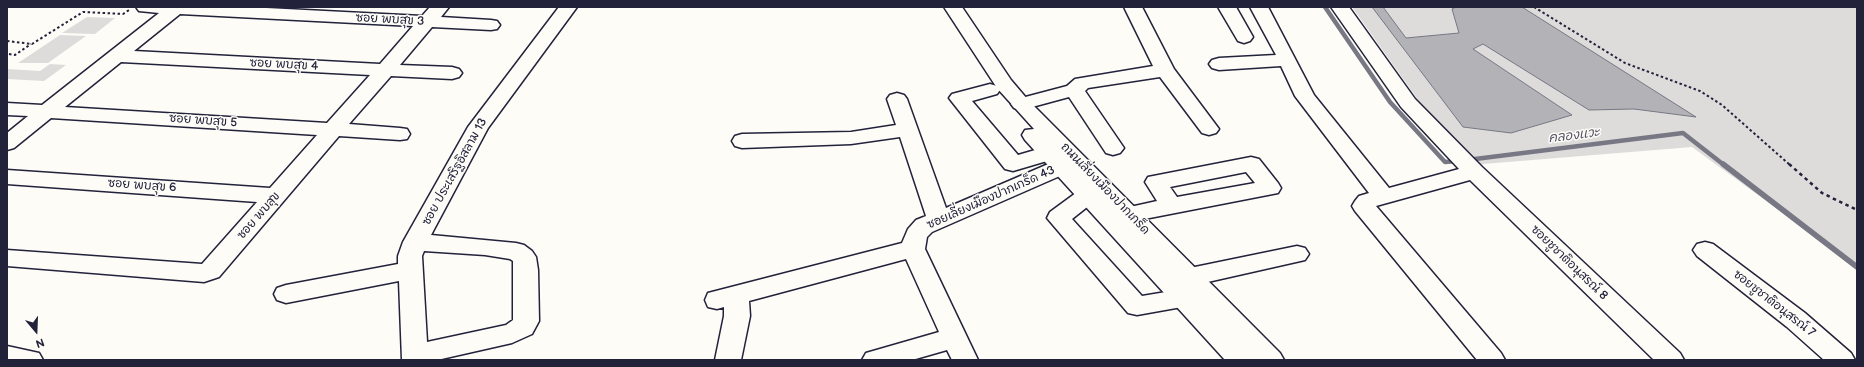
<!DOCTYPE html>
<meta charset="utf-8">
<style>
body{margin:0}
#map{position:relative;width:1864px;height:367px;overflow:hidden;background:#fdfcf7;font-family:"Balsamiq Sans",sans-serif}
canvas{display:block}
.frame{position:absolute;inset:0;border:8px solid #22223b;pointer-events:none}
.north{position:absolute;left:16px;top:311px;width:40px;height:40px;-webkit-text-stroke:3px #fdfcf7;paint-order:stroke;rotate:161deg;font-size:11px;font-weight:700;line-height:16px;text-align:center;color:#22223b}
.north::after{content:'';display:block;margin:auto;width:14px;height:18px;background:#22223b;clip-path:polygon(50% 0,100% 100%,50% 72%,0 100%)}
</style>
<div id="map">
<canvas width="1864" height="367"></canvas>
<div class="frame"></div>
<div class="north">N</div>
</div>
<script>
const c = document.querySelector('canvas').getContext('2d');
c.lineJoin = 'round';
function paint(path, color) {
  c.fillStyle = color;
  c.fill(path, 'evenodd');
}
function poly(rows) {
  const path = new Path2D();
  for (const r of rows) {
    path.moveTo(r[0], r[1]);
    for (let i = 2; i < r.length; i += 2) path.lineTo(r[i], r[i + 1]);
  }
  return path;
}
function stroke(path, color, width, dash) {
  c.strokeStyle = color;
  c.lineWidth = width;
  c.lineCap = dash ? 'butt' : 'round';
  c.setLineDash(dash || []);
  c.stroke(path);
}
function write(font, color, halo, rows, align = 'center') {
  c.font = font + ' "Balsamiq Sans","Playpen Sans Thai",sans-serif';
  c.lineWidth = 3;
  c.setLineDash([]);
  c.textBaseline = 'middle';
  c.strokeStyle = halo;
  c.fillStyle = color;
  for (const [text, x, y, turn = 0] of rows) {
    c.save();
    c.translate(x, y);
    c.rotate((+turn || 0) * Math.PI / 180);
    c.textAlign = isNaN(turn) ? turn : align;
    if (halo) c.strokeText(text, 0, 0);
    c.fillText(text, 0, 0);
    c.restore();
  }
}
paint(poly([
 [1352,7,1857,7,1857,267,1692,147,1471,165,1433,121],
 [87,17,115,18,95,34,62,33],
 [60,35,86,36,48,63,18,63],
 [50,64,66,65,44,81,7,79,7,69,40,71]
]), '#dddcdb');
const water = poly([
 [1372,7,1383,7,1406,38,1459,33,1452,9,1456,7,1522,7,1696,117,1634,109,1589,110,1483,44,1473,49,1572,115,1511,133,1463,127,1372,7]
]);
paint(water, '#b2b2b7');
stroke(water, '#787885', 1);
stroke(poly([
 [1325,7,1390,102,1445,162,1457,161],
 [1467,160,1683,133,1724,165]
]), '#787885', 4.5);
stroke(poly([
 [1723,164,1857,267]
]), '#787885', 5.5);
const minor = poly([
 [136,7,247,7,422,16,430,7,449,7,441,17,491,20,497,21,500,25,497,29,491,30,432,27,400,65,452,67,459,69,462,73,459,77,452,79,391,76,349,124,400,128,407,129,410,134,407,139,400,140,339,136,219,277,204,282,7,266,7,250,202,264,257,202,7,184,7,170,270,188,317,135,51,118,14,148,7,150,7,133,28,116,7,115,7,103,42,105,159,13,139,11,136,7],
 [180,14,413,26,380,64,134,51,180,14],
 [121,62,370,75,327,123,65,107,121,62],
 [559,7,577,7,488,128,431,235,516,243,524,245,532,251,536,257,538,270,539,321,532,334,512,343,437,360,402,360,399,281,286,303,277,300,274,294,277,288,286,285,398,264,398,256,403,242,468,127,559,7],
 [424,251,485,255,510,259,513,261,513,320,506,325,427,342,422,256,424,251],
 [1124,7,1142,7,1174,69,1219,129,1216,133,1209,135,1202,133,1160,77,1088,88,1085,91,1124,148,1120,153,1113,155,1106,153,1069,97,1021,110,1014,108,1011,104,1014,100,1067,86,1075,79,1153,66,1124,7],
 [1218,7,1236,7,1253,37,1250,41,1244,43,1238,41,1218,7],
 [1250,7,1268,7,1314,95,1389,188,1459,169,1401,107,1331,7,1349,7,1415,99,1482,167,1680,353,1684,360,1654,360,1470,180,1376,206,1501,353,1505,360,1477,360,1355,211,1352,206,1355,201,1359,196,1369,193,1295,96,1281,66,1219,70,1212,68,1209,64,1212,60,1219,58,1276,55,1250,7],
 [990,84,997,86,1000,90,997,94,972,101,1018,155,1049,146,1057,148,1060,153,1057,158,1013,171,1005,169,949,98,952,94,990,84],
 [897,93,904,95,907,99,946,208,1053,162,1061,160,1069,162,1072,167,1069,172,932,232,927,237,925,249,978,360,952,360,947,350,912,360,862,360,866,353,939,332,906,259,749,301,750,316,741,360,715,360,724,316,724,307,717,309,708,307,705,300,708,293,902,243,908,229,916,220,926,216,900,137,851,144,742,148,735,146,732,141,735,136,742,134,851,132,896,125,887,99,890,95,897,93],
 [1251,157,1259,159,1278,183,1281,188,1278,193,1129,222,1121,219,1118,214,1121,209,1157,201,1145,182,1148,177,1251,157],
 [1246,172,1255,183,1177,197,1170,187,1246,172],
 [1088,188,1096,190,1099,195,1096,200,1072,219,1142,296,1184,289,1193,291,1196,298,1193,305,1137,315,1128,313,1047,218,1050,212,1080,190,1088,188],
 [1705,242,1713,244,1805,313,1851,353,1855,360,1824,360,1787,327,1697,256,1693,250,1697,244,1705,242],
 [1297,246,1305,248,1309,254,1305,260,1190,286,1181,283,1178,277,1181,271,1190,268,1297,246],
 [7,346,39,353,43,360,7,360,7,346]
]);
const major = poly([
 [944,7,962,7,1011,80,1028,100,1280,353,1284,360,1225,360,1025,140,1022,135,1025,130,1034,129,997,88,944,7]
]);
stroke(minor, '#22223b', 3);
stroke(major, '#22223b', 3);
stroke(poly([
 [1534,7,1625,63,1700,91,1722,105,1790,165],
 [7,41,32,44,83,12,123,14,129,10],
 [9,54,15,55,31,44]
]), '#22223b', 2, [2.5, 2.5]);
stroke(poly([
 [1789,164,1822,193,1857,210]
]), '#22223b', 2.5, [3.5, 3.5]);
paint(minor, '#fdfcf7');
paint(major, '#fdfcf7');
write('12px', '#22223b', '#fdfcf7', [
 ["ซอย พบสุข 3",390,20,3],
 ["ซอย พบสุข 4",284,65,3],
 ["ซอย พบสุข 5",203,121,4],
 ["ซอย ประเสริฐอิสลาม 13",455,172,-61],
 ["ซอย พบสุข 6",142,186,4],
 ["ถนนเลี่ยงเมืองปากเกร็ด",1105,189,46],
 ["ซอยเลี่ยงเมืองปากเกร็ด 43",991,198,-24],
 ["ซอย พบสุข",259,216,-49],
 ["ซอยชูชาติอนุสรณ์ 8",1569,263,44],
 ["ซอยชูชาติอนุสรณ์ 7",1774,304,38]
]);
write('italic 13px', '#545466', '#fdfcf7', [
 ["คลองแวะ",1574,136,-7]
]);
</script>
